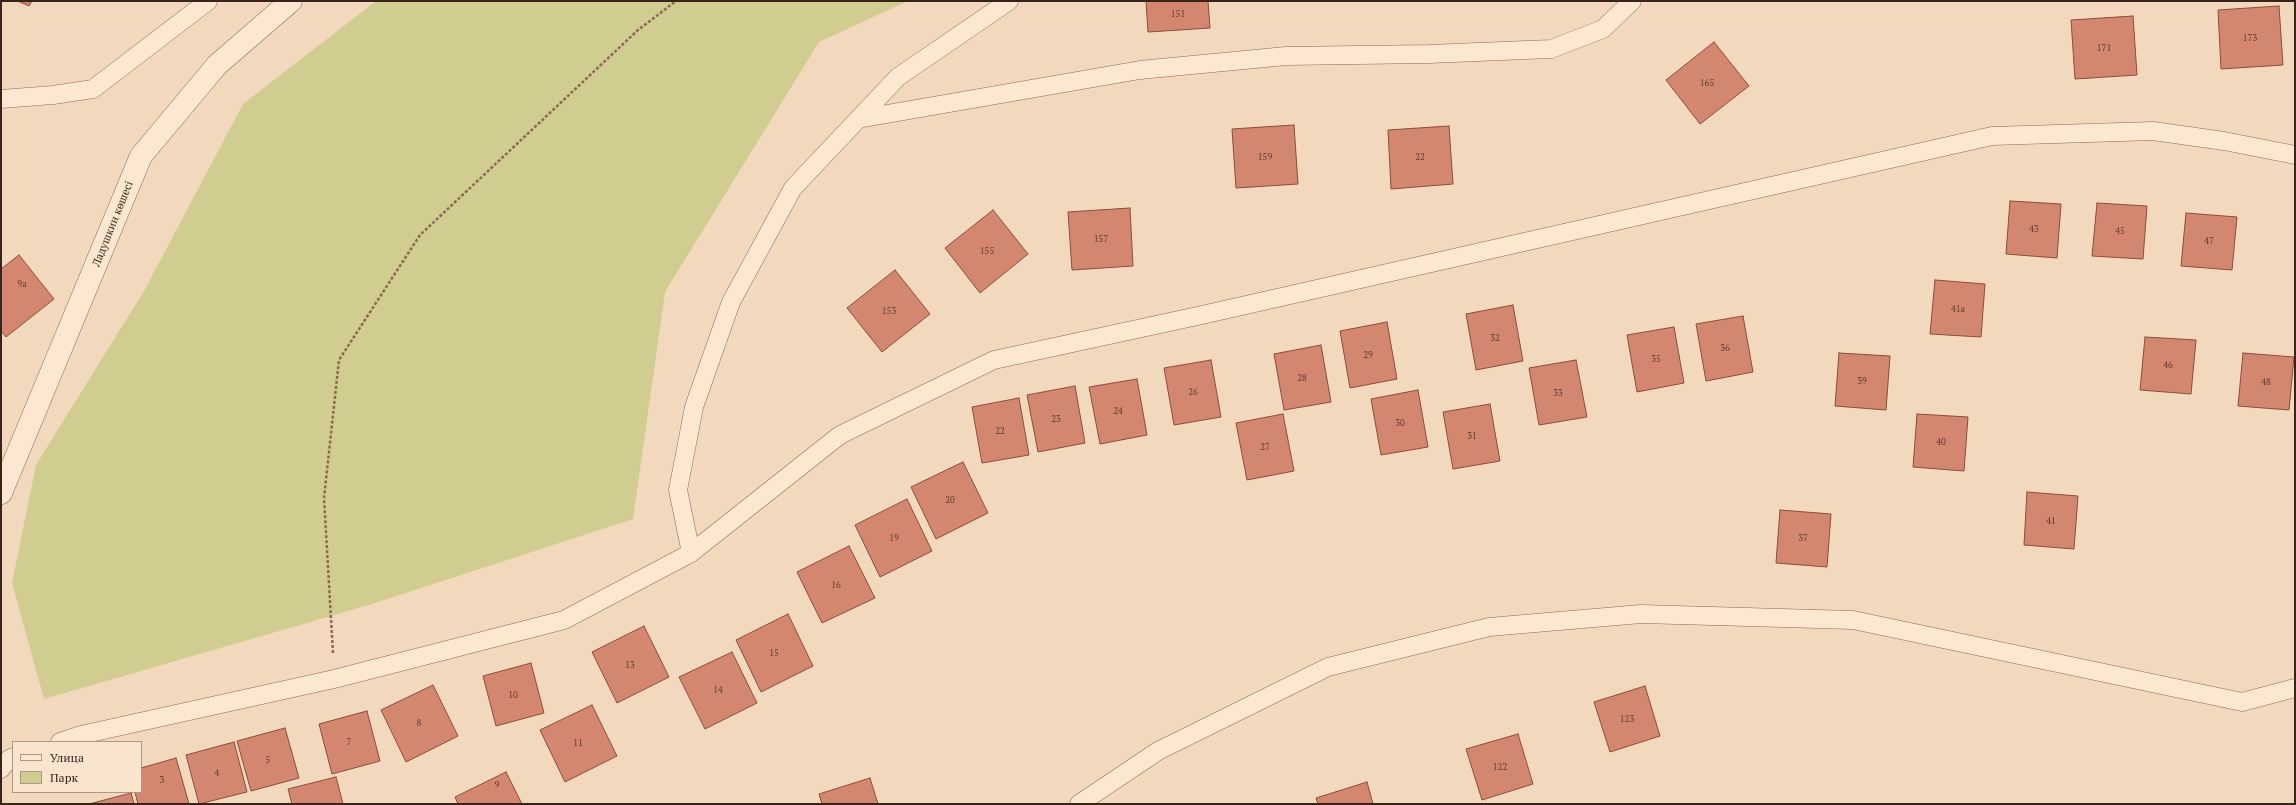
<!DOCTYPE html>
<meta charset="utf-8">
<style>
body{margin:0}
#map{position:relative;width:2296px;height:805px;overflow:hidden;background:#f2d9bd;font-family:"PT Serif",serif}
canvas{display:block}
.frame{position:absolute;inset:0;border:2px solid #39241b;pointer-events:none}
.legend{position:absolute;left:12px;top:741px;width:130px;height:52px;box-sizing:border-box;background:#f9e5cd;border:1px solid #ac9886;margin:0;padding:5px 7px;list-style:none;font-size:12px;color:#39241b}
.legend li{display:flex;align-items:center;gap:8px;height:20px}
.legend b{width:20px;border:1px solid #ac9886}
</style>
<div id="map">
<canvas width="2296" height="805"></canvas>
<div class="frame"></div>
<ul class="legend">
<li><b style="height:5px;background:#fce8d1"></b>Улица</li>
<li><b style="height:11px;background:#d1cd90"></b>Парк</li>
</ul>
</div>
<script>
const c = document.querySelector('canvas').getContext('2d');
c.lineJoin = 'round';
function paint(path, color) {
  c.fillStyle = color;
  c.fill(path, 'evenodd');
}
function poly(rows) {
  const path = new Path2D();
  for (const r of rows) {
    path.moveTo(r[0], r[1]);
    for (let i = 2; i < r.length; i += 2) path.lineTo(r[i], r[i + 1]);
  }
  return path;
}
function stroke(path, color, width, dash) {
  c.strokeStyle = color;
  c.lineWidth = width;
  c.lineCap = dash ? 'butt' : 'round';
  c.setLineDash(dash || []);
  c.stroke(path);
}
function write(font, color, halo, rows, align = 'center') {
  c.font = font + ' "PT Serif",serif';
  c.lineWidth = 3.5;
  c.setLineDash([]);
  c.textBaseline = 'middle';
  c.strokeStyle = halo;
  c.fillStyle = color;
  for (const [text, x, y, turn = 0] of rows) {
    c.save();
    c.translate(x, y);
    c.rotate((+turn || 0) * Math.PI / 180);
    c.textAlign = isNaN(turn) ? turn : align;
    if (halo) c.strokeText(text, 0, 0);
    c.fillText(text, 0, 0);
    c.restore();
  }
}
paint(poly([
 [376,1,908,1,819,42,665,292,633,519,369,605,44,699,12,583,36,465,144,291,243,104]
]), '#d1cd90');
const building = poly([
 [18,1,32,1,29,6,18,1],
 [1146,1,1208,1,1210,28,1148,32,1146,1],
 [2279,6,2283,65,2221,69,2218,10,2279,6],
 [2133,16,2137,75,2075,79,2071,20,2133,16],
 [1714,42,1749,86,1700,124,1666,80,1714,42],
 [1294,125,1298,184,1236,188,1232,129,1294,125],
 [1449,126,1453,184,1391,189,1388,130,1449,126],
 [2010,201,2061,204,2057,258,2006,254,2010,201],
 [2097,203,2147,206,2143,259,2092,256,2097,203],
 [1130,208,1133,266,1072,270,1068,212,1130,208],
 [993,210,1028,254,980,293,945,248,993,210],
 [2186,213,2237,217,2232,270,2181,266,2186,213],
 [19,255,54,299,6,337,1,331,1,269,19,255],
 [895,270,930,314,882,352,847,308,895,270],
 [1935,280,1985,284,1981,337,1930,334,1935,280],
 [1513,305,1523,361,1476,370,1466,314,1513,305],
 [1743,316,1753,372,1706,381,1696,324,1743,316],
 [1387,322,1397,379,1350,388,1340,331,1387,322],
 [1674,327,1684,383,1637,392,1627,335,1674,327],
 [2145,337,2196,340,2191,394,2140,390,2145,337],
 [1321,345,1331,402,1284,410,1274,354,1321,345],
 [1839,353,1890,356,1886,410,1835,406,1839,353],
 [2243,353,2294,357,2289,410,2238,406,2243,353],
 [1211,360,1221,417,1174,425,1164,368,1211,360],
 [1576,360,1587,417,1539,425,1529,368,1576,360],
 [1137,379,1147,435,1100,444,1089,387,1137,379],
 [1075,386,1085,443,1038,452,1027,395,1075,386],
 [1418,390,1428,447,1381,455,1371,399,1418,390],
 [1019,398,1029,455,982,463,972,407,1019,398],
 [1490,404,1500,461,1453,469,1443,412,1490,404],
 [1283,414,1294,471,1247,480,1236,423,1283,414],
 [1917,414,1968,417,1964,471,1913,467,1917,414],
 [963,462,988,513,936,539,911,487,963,462],
 [2027,492,2078,496,2074,549,2024,545,2027,492],
 [907,499,932,551,880,577,855,525,907,499],
 [1780,510,1831,514,1827,567,1776,563,1780,510],
 [849,546,875,598,822,623,797,572,849,546],
 [788,614,813,666,761,692,736,640,788,614],
 [644,626,669,677,617,703,592,652,644,626],
 [732,652,757,703,705,729,679,677,732,652],
 [531,663,544,713,496,726,483,676,531,663],
 [433,685,458,736,406,762,381,710,433,685],
 [1645,686,1660,736,1610,752,1594,702,1645,686],
 [592,705,617,756,565,782,540,730,592,705],
 [367,711,380,761,332,774,319,724,367,711],
 [285,728,299,778,251,791,237,741,285,728],
 [1518,734,1533,784,1482,800,1466,749,1518,734],
 [234,742,247,792,199,804,186,755,234,742],
 [176,758,189,804,138,804,135,792,141,792,141,768,176,758],
 [506,772,522,804,458,804,455,797,506,772],
 [336,777,343,804,292,804,288,789,336,777],
 [870,778,878,804,822,804,819,794,870,778],
 [1367,782,1373,804,1318,804,1316,798,1367,782],
 [131,793,134,804,89,804,131,793]
]);
paint(building, '#d4876f');
stroke(building, '#8d4b38', 1);
const lane = poly([
 [1,99,53,95,93,89,208,1],
 [858,119,1140,70,1286,56,1429,54,1551,49,1603,29,1632,1],
 [691,553,678,490,694,407,731,302,793,188,898,77,1009,1],
 [60,742,81,735,334,679,564,620,691,553,840,435,994,360,1202,315,1992,136,2153,131,2224,141,2295,155],
 [1,769,9,759,13,757],
 [1079,804,1158,751,1328,667,1489,627,1641,614,1853,620,2242,702,2295,688]
]);
const street = poly([
 [1,493,141,156,217,65,291,1]
]);
stroke(lane, '#8c6854', 19);
stroke(street, '#8c6854', 23);
stroke(poly([
 [333,653,324,498,339,360,420,235,638,30,676,1]
]), '#8c6854', 2.5, [3, 2]);
stroke(lane, '#fce8d1', 18);
stroke(street, '#fce8d1', 22);
write('9px', '#603d30', null, [
 ["151",1178,14],
 ["173",2250,38],
 ["171",2104,48],
 ["165",1707,83],
 ["159",1265,157],
 ["22",1420,157],
 ["43",2034,229],
 ["45",2120,231],
 ["157",1101,239],
 ["47",2209,241],
 ["155",987,251],
 ["9а",22,284],
 ["41а",1958,309],
 ["153",889,311],
 ["32",1495,338],
 ["36",1725,348],
 ["29",1368,355],
 ["35",1656,359],
 ["46",2168,365],
 ["28",1302,378],
 ["39",1862,381],
 ["48",2266,382],
 ["26",1193,392],
 ["33",1558,393],
 ["24",1118,411],
 ["23",1056,419],
 ["30",1400,423],
 ["22",1000,431],
 ["31",1472,436],
 ["40",1941,442],
 ["27",1265,447],
 ["20",950,500],
 ["41",2051,521],
 ["19",894,538],
 ["37",1803,538],
 ["16",836,585],
 ["15",774,653],
 ["13",630,665],
 ["14",718,690],
 ["10",513,695],
 ["123",1627,719],
 ["8",419,723],
 ["7",349,742],
 ["11",578,743],
 ["5",268,760],
 ["122",1500,767],
 ["4",217,773],
 ["3",162,780],
 ["9",497,785]
]);
write('11px', '#39241b', '#f9e5cd', [
 ["Ладушкин көшесі",113,224,-68]
]);
</script>
